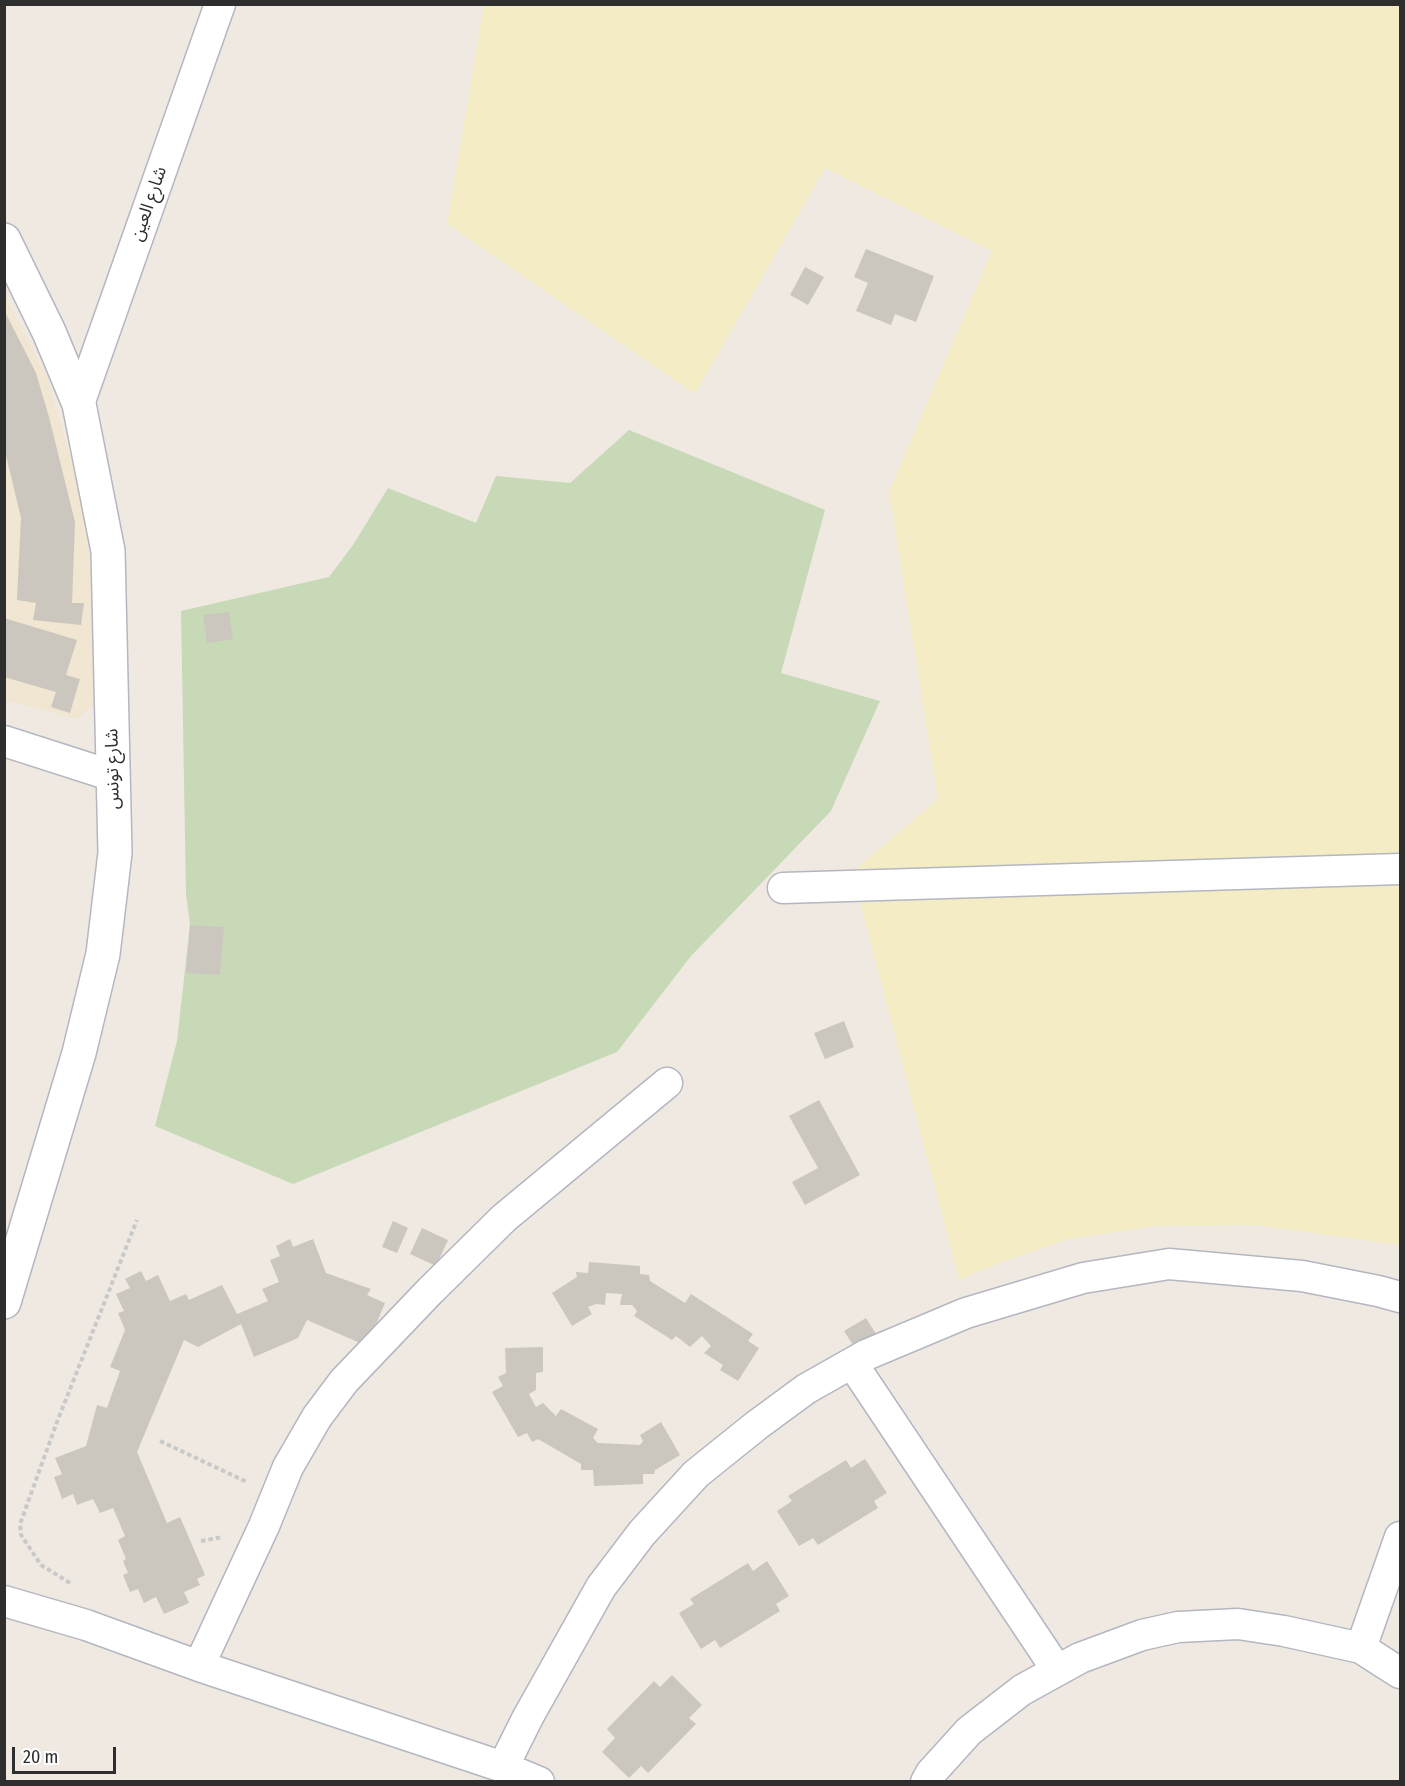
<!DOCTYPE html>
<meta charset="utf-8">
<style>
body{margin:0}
#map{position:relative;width:1405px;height:1786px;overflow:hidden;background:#efe9e1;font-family:"Fira Sans Condensed",sans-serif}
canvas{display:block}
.frame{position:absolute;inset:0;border:6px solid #2e2e2e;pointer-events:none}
.scale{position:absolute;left:12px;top:1747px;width:104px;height:27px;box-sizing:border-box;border:3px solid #2e2e2e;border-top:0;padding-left:8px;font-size:18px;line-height:21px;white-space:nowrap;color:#2e2e2e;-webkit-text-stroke:4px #fff;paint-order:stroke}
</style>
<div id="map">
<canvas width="1405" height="1786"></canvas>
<div class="frame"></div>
<div class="scale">20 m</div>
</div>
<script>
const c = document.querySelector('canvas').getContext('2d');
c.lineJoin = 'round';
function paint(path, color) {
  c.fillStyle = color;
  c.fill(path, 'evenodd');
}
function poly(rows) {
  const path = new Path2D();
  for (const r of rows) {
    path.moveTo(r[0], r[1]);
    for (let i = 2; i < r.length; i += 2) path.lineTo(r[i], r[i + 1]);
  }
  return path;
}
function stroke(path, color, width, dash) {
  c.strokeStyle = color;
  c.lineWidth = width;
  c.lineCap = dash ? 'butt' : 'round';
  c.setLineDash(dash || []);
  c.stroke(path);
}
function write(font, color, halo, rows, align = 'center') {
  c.font = font + ' "Fira Sans Condensed","Noto Sans Arabic",sans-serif';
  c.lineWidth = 4.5;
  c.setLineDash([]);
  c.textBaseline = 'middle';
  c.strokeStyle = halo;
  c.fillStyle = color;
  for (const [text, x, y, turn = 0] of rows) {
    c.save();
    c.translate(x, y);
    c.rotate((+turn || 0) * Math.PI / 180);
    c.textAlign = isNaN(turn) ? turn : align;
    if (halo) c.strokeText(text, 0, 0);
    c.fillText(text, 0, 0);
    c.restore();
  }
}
paint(poly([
 [4,294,47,378,83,501,93,595,100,698,77,719,5,700]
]), '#f0e6d1');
paint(poly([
 [484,5,1400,5,1400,1245,1254,1225,1156,1226,1069,1239,999,1263,959,1280,852,872,938,799,889,492,992,251,825,168,695,394,447,224]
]), '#f3ecc5');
paint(poly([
 [629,430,825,510,781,673,880,701,831,811,691,956,617,1052,293,1184,155,1126,177,1041,190,925,186,894,181,611,329,577,353,545,388,488,476,523,496,476,570,483]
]), '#c8d9b8');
paint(poly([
 [866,249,934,276,916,322,895,314,891,325,856,311,868,283,854,277],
 [805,267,824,277,808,305,790,295],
 [4,310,36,373,49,417,75,522,72,603,84,603,81,625,33,620,36,603,17,600,21,518,4,447],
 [229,612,233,639,207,643,203,615],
 [4,618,77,640,66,675,80,679,70,713,51,707,56,692,4,677],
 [190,925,224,927,220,975,186,973],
 [844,1021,854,1047,825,1059,814,1033],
 [819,1100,860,1175,805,1205,792,1182,818,1168,789,1116],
 [393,1221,408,1228,397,1253,382,1247],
 [422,1228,448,1240,436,1266,410,1254],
 [290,1239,293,1247,313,1239,326,1273,371,1289,367,1295,385,1303,367,1346,307,1320,298,1338,254,1357,241,1324,198,1347,184,1340,137,1452,167,1523,180,1517,205,1575,197,1579,200,1585,184,1592,189,1603,164,1614,156,1597,144,1603,138,1589,130,1592,123,1575,128,1573,123,1561,126,1559,118,1540,125,1536,113,1508,100,1513,93,1499,77,1505,73,1494,62,1499,54,1477,62,1474,55,1458,86,1446,97,1405,107,1408,120,1371,110,1367,125,1330,118,1313,124,1311,116,1294,130,1288,125,1279,141,1271,146,1281,158,1275,170,1301,186,1294,189,1300,222,1285,237,1314,268,1301,262,1289,279,1282,270,1260,280,1256,276,1246],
 [589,1262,640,1266,640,1274,649,1275,650,1281,685,1303,691,1294,753,1334,748,1341,759,1348,738,1381,720,1370,723,1365,704,1353,711,1346,702,1336,690,1347,676,1336,672,1340,634,1316,637,1311,632,1305,620,1305,622,1294,606,1293,605,1305,596,1304,588,1307,592,1314,572,1326,552,1293,577,1277,576,1272,588,1273],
 [866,1318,878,1337,856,1350,844,1331],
 [543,1347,543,1372,536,1373,536,1390,529,1394,536,1407,543,1403,556,1416,561,1409,598,1429,593,1438,598,1443,640,1445,643,1441,640,1435,661,1422,680,1455,655,1470,654,1474,643,1474,643,1484,594,1486,593,1470,581,1470,581,1464,538,1439,532,1442,527,1433,518,1437,492,1392,503,1386,498,1377,506,1373,505,1348],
 [865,1459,887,1493,874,1501,878,1508,818,1545,813,1538,799,1546,777,1511,792,1501,788,1496,846,1460,851,1468],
 [767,1561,789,1596,776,1604,780,1611,720,1648,715,1640,701,1649,679,1613,694,1604,690,1599,748,1563,753,1571],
 [672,1675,702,1705,689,1718,696,1724,648,1773,641,1766,629,1778,602,1752,615,1738,607,1729,654,1681,660,1687]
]), '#cbc7bf');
const street = poly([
 [79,404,220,4],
 [4,741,113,776],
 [783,888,1400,869],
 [852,1363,1057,1670],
 [4,1601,86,1625,199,1666,503,1767,539,1782],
 [1361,1648,1400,1537],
 [199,1666,264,1526,288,1467,317,1417,344,1381,430,1291,504,1218,667,1083],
 [503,1767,528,1717,601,1587,642,1533,696,1474,757,1425,806,1389,866,1355,966,1313,1083,1278,1169,1264,1302,1276,1378,1291,1400,1297],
 [926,1782,931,1773,969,1731,1022,1690,1080,1658,1142,1635,1178,1627,1238,1624,1284,1631,1361,1648,1400,1673]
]);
const secondary = poly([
 [4,240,49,332,79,404,108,551,115,853,103,954,79,1053,4,1302]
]);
stroke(street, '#b4b7c1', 33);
stroke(secondary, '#b4b7c1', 36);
stroke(poly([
 [160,1441,247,1482],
 [201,1541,222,1537],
 [70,1583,41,1565,21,1535,20,1524,57,1422,137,1220]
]), '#c9c9c9', 4, [4.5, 3]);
stroke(street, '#fff', 30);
stroke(secondary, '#fff', 33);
write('18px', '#2e2e2e', '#fff', [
 ["شارع العين",149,204,-71],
 ["شارع تونس",113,769,-91]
]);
</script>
